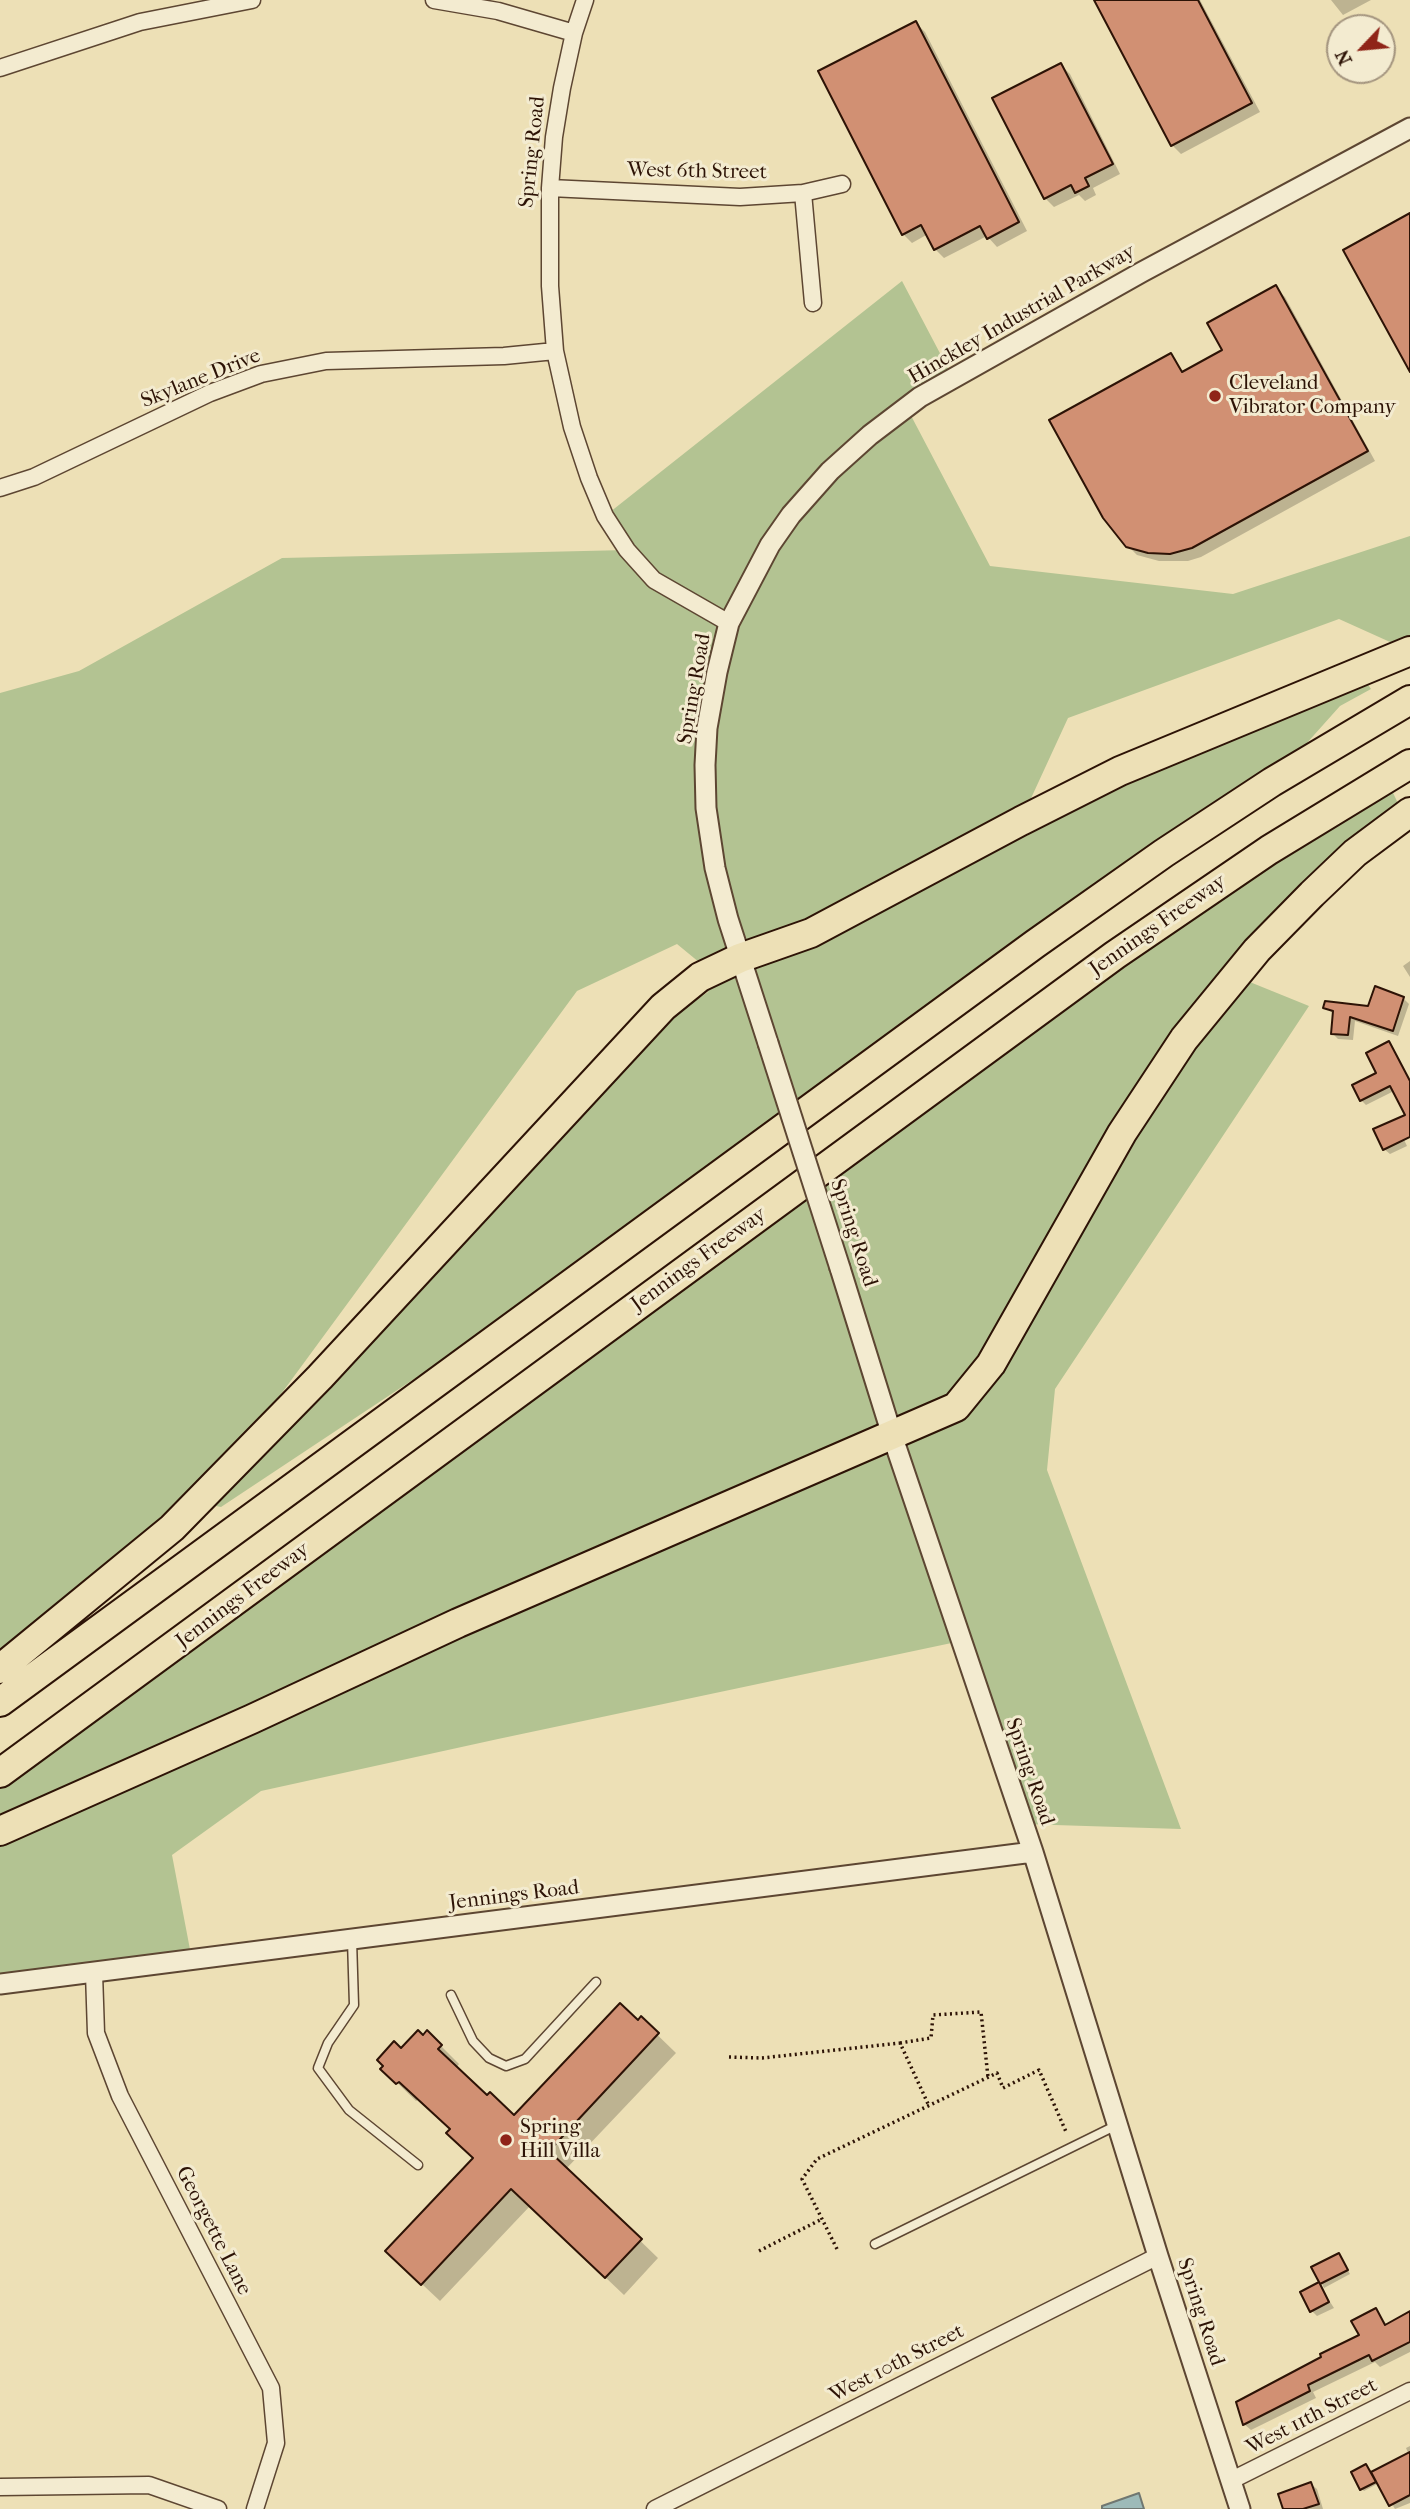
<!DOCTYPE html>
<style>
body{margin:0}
#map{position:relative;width:1410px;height:2509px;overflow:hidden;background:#ede0b6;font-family:"IM FELL French Canon",serif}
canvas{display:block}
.north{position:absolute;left:1326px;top:14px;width:70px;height:70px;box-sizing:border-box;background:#f3ebd0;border:2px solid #a4957f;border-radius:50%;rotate:244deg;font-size:19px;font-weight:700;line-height:28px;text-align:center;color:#2d1306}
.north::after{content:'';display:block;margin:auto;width:24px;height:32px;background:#8f2418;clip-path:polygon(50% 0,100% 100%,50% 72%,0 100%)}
</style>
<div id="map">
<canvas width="1410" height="2509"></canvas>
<div class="north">N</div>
</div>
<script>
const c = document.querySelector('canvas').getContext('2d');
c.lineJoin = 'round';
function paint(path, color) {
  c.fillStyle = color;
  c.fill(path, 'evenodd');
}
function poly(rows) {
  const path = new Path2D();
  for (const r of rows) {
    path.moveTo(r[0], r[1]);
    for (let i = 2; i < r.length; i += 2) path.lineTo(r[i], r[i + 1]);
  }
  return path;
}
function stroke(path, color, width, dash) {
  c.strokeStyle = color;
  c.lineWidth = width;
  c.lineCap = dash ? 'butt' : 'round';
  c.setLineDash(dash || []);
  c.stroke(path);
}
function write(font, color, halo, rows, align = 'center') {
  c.font = font + ' "IM FELL French Canon",serif';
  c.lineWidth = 6;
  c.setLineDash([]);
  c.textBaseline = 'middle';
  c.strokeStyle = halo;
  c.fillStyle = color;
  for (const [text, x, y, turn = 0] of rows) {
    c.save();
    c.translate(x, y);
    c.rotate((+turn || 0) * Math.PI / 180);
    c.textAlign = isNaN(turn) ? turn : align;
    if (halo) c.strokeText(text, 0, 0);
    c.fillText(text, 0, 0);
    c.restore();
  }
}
paint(poly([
 [902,281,953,378,907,408,990,566,1233,594,1410,536,1410,651,1339,619,1068,718,1021,820,1365,680,1371,689,1340,706,1272,782,717,1178,221,1507,211,1505,669,1018,708,992,711,972,677,944,577,991,212,1488,0,1669,0,693,79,671,282,558,627,550,605,516],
 [1386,778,1404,816,1235,976,1309,1006,1055,1389,1047,1470,1181,1829,1023,1824,961,1641,498,1739,261,1791,172,1855,192,1960,0,1984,0,1773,364,1506]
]), '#b3c392');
const water = poly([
 [1139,2493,1144,2509,1102,2509,1102,2506,1139,2493]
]);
paint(water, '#9dbab8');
stroke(water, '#707771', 2);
paint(poly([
 [1096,0,1200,0,1260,112,1181,154,1172,145],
 [1331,0,1371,0,1343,15],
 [916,23,925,32,1027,231,997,247,987,236,944,258,935,249,928,234,912,243,903,234],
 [1061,65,1070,74,1120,174,1093,188,1096,195,1085,201,1079,195,1054,207,1045,198],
 [1276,288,1285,297,1375,461,1201,557,1188,561,1159,561,1137,555,1128,546,1170,355,1184,373,1224,351],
 [1410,961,1410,977,1403,966],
 [1403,998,1409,1004,1398,1036,1355,1021,1353,1040,1338,1039,1332,1033,1334,1014,1325,1007,1369,1007],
 [1389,1043,1410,1085,1410,1121,1394,1091,1366,1105,1361,1100,1379,1073],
 [1397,1125,1407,1146,1390,1154,1384,1149],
 [641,2019,676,2053,566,2169,658,2258,624,2295,530,2206,440,2301,406,2269,475,2159,452,2130,419,2099,416,2101,383,2069,401,2050,427,2032,459,2064,456,2068,487,2097,514,2117],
 [1339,2255,1350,2274,1324,2288,1314,2268],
 [1319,2285,1334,2308,1317,2316,1312,2311],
 [1376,2310,1387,2325,1410,2313,1410,2352,1380,2367,1375,2362,1313,2392,1316,2398,1251,2430,1244,2424,1361,2336],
 [1410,2446,1410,2503,1395,2509,1379,2483,1364,2491,1362,2489,1371,2474,1409,2455,1406,2448],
 [1311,2484,1317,2489,1323,2509,1285,2509]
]), '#0003');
const building = poly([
 [1094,0,1198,0,1252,103,1171,146,1094,0],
 [916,21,1019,222,987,239,980,226,934,250,921,225,902,235,818,71,916,21],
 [1061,63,1113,164,1085,178,1089,186,1075,193,1071,185,1044,199,992,98,1061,63],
 [1410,213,1410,372,1343,250,1410,213],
 [1276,285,1368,451,1192,548,1170,554,1148,553,1126,547,1103,518,1049,420,1171,353,1182,372,1222,350,1207,323,1276,285],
 [1375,986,1404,997,1393,1031,1350,1017,1348,1035,1331,1034,1333,1011,1323,1008,1325,1001,1368,1006,1375,986],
 [1389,1041,1410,1081,1410,1137,1383,1150,1373,1129,1405,1115,1390,1086,1360,1101,1352,1085,1376,1073,1366,1053,1389,1041],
 [620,2003,638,2020,641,2016,659,2033,549,2151,642,2239,605,2278,511,2189,421,2285,385,2251,473,2158,446,2133,450,2129,399,2082,396,2084,380,2069,383,2066,377,2060,394,2041,401,2048,418,2030,423,2035,427,2030,442,2045,438,2049,487,2095,490,2092,514,2115,620,2003],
 [1339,2253,1348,2270,1320,2284,1311,2267,1339,2253],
 [1319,2282,1329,2302,1310,2312,1300,2292,1319,2282],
 [1376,2308,1385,2325,1410,2311,1410,2342,1372,2361,1369,2355,1308,2385,1310,2391,1243,2425,1236,2402,1321,2357,1320,2354,1359,2335,1351,2321,1376,2308],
 [1410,2452,1410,2495,1389,2506,1371,2472,1410,2452],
 [1366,2464,1376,2482,1360,2490,1351,2472,1366,2464],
 [1311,2482,1319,2504,1303,2509,1283,2509,1278,2494,1311,2482]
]);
paint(building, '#d19073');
stroke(building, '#2d1306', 2);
const service = poly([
 [352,1940,354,2005,328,2043,318,2068,349,2110,418,2165],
 [451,1995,473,2041,489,2058,506,2066,525,2059,596,1982],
 [875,2244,1117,2125]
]);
const minor = poly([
 [434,0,498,11,574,33],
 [585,0,574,33,562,88,554,137,550,188,550,286,555,351,572,427,589,478,605,516,627,550,654,580,729,623],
 [0,68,140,22,252,0],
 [550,188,740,197,803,193,842,184],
 [803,193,813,303],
 [0,488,34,477,210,393,261,374,326,361,504,356,555,351],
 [94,1973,96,2033,120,2096,271,2388,276,2443,255,2509],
 [1232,2480,1410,2391],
 [0,2487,149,2485,218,2509],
 [655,2509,1158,2256]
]);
const tertiary = poly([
 [768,1043,728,919,715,868,706,808,705,765,707,728,717,672,729,623,770,545,791,515,830,471,870,435,920,397,1142,272,1410,128],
 [840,1268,892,1435,1033,1852,1158,2256,1240,2509],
 [0,1984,1033,1852]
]);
const motorway = poly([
 [0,1669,172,1528,320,1377,663,1007,700,977,740,958,811,933,1021,821,1120,771,1410,651],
 [0,1702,1035,944,1164,853,1272,782,1410,700],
 [0,1773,1115,955,1269,850,1410,764],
 [0,1831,252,1719,458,1623,956,1407,991,1364,1122,1133,1184,1039,1257,950,1312,894,1355,853,1410,812]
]);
stroke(service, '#5d4632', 11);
stroke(minor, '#5d4632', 19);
stroke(tertiary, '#5d4632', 23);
stroke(motorway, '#2d1306', 32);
stroke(poly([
 [900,2043,931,2038,933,2015,981,2012,988,2077],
 [729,2057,762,2058,900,2043,929,2106],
 [837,2249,802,2179,817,2159,997,2073,1003,2088,1039,2070,1067,2134],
 [759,2251,822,2219]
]), '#2d1306', 3.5, [2, 3.5]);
stroke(service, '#f3ebd0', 8);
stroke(minor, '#f3ebd0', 16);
stroke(tertiary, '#f3ebd0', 19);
stroke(motorway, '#ede0b6', 28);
const tertiaryBridge = poly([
 [768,1043,840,1268]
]);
stroke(tertiaryBridge, '#5d4632', 23, []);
stroke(tertiaryBridge, '#f3ebd0', 19);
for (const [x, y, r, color] of [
 [1215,396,7,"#8f2418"],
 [506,2140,7,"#8f2418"]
]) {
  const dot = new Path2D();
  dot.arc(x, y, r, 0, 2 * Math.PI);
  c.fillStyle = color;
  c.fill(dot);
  stroke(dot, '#f3ebd0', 2.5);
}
write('21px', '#2d1306', '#f3ebd0', [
 ["Spring Road",533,152,-84],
 ["West 6th Street",697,172,1],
 ["Hinckley Industrial Parkway",1022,315,-30],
 ["Skylane Drive",201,379,-22],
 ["Spring Road",695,689,-80],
 ["Jennings Freeway",1158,926,-35],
 ["Spring Road",853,1233,72],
 ["Jennings Freeway",699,1260,-36],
 ["Jennings Freeway",243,1596,-37],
 ["Spring Road",1029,1772,71],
 ["Jennings Road",514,1896,-7],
 ["Georgette Lane",213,2231,63],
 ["Spring Road",1200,2312,72],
 ["West 10th Street",897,2364,-27],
 ["West 11th Street",1312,2417,-27]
]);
write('21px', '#2d1306', '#f3ebd0', [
 ["Cleveland",1229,384],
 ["Vibrator Company",1229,408],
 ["Spring",520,2128],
 ["Hill Villa",520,2152]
], 'left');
</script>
